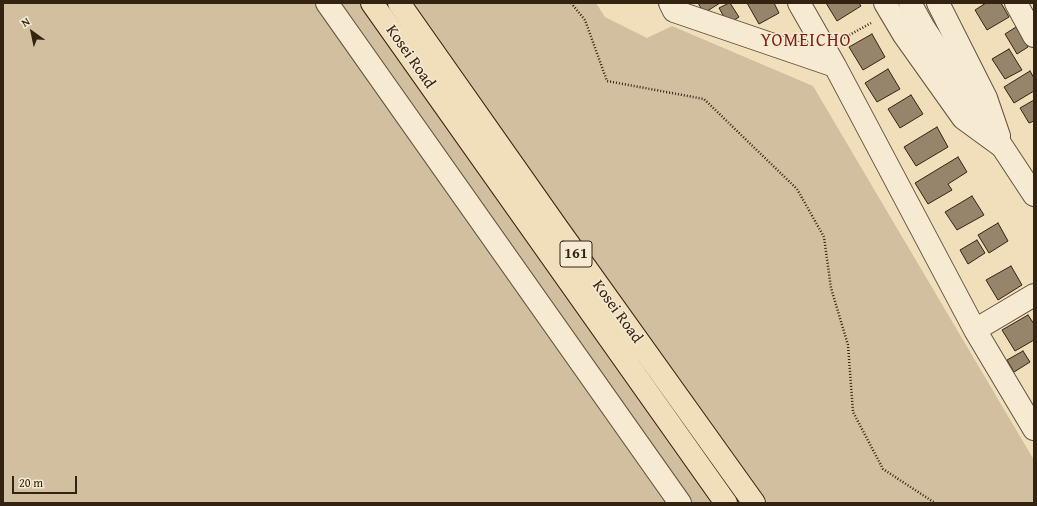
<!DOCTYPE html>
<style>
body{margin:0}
#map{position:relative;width:1037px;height:506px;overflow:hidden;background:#f1dfbc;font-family:"Gentium Book Plus",serif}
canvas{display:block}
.frame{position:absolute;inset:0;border:4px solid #342311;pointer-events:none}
.north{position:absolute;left:12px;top:12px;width:40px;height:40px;-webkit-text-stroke:3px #f6ead3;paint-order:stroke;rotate:327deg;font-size:11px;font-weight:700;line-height:16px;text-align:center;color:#342311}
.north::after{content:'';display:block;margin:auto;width:14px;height:18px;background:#342311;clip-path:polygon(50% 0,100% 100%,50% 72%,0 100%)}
.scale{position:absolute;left:12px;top:476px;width:65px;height:18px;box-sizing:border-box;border:2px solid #342311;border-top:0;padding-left:5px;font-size:12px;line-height:14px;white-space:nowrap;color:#342311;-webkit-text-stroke:3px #f6ead3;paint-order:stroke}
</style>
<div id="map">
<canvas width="1037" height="506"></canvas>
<div class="frame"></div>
<div class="north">N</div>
<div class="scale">20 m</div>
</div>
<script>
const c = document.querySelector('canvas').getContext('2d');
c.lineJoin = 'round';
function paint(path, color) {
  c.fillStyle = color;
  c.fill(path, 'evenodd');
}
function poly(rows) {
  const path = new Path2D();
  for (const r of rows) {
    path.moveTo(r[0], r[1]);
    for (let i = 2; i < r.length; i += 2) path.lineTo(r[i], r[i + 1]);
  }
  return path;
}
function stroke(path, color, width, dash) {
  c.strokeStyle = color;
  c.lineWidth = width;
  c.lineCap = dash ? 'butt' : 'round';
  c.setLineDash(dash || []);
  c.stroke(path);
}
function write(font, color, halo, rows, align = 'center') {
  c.font = font + ' "Gentium Book Plus",serif';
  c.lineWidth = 3;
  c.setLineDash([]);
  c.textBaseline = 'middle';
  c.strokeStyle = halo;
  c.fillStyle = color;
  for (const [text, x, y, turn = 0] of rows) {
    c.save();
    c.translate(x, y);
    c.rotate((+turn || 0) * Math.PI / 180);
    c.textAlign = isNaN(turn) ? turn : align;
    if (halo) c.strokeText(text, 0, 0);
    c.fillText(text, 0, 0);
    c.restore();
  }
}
paint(poly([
 [3,3,596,3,605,17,647,38,672,26,813,86,1034,460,1034,503,3,503]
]), '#d1bf9f');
const building = poly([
 [698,3,720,3,704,13,698,3],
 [729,3,730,3,739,17,728,24,719,8,729,3],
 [747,3,774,3,779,13,759,24,747,3],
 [826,3,859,3,861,6,837,21,826,3],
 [986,3,1001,3,1009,17,987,30,975,10,986,3],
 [1016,27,1028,47,1017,54,1005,34,1016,27],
 [872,34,885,57,863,70,849,47,872,34],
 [1009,49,1022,70,1005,79,992,59,1009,49],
 [888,69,900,89,877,102,865,83,888,69],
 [1030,71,1034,78,1034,91,1014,103,1004,87,1030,71],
 [911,95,923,114,900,128,888,109,911,95],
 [1034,100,1034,121,1029,123,1020,108,1034,100],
 [937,127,948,147,916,166,904,147,937,127],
 [958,157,967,172,948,184,952,190,928,204,915,183,958,157],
 [972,196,984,215,957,230,945,212,972,196],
 [998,223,1008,241,989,253,978,235,998,223],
 [977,240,985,253,968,264,960,250,977,240],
 [1011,266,1022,285,998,300,986,280,1011,266],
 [1028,315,1034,324,1034,340,1015,351,1002,330,1028,315],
 [1023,351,1030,362,1014,372,1007,360,1023,351]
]);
paint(building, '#96856a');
stroke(building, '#342311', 1);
const minor = poly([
 [670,3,674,11,835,66],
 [799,3,835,66,975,330,1034,429],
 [885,3,904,35,963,118,1000,145],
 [938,3,986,98,999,136],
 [1016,3,1034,36],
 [975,330,1034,295]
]);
const tertiary = poly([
 [327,3,680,503],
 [910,3,924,28,1034,195]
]);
const motorway = poly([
 [372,3,726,503],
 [399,3,558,229,754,503]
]);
stroke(minor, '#63523c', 24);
stroke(tertiary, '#63523c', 24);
stroke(motorway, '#342311', 24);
stroke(poly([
 [571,3,585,20,607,81,704,99,797,189,824,237,831,288,848,345,853,412,883,469,935,503],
 [844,38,871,23]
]), '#342311', 2.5, [1, 2]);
stroke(minor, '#f6ead3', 22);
stroke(tertiary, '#f6ead3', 22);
stroke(motorway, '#f1dfbc', 22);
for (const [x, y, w] of [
 [576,254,32]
]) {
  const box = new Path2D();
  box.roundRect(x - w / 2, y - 13, w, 26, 3);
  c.fillStyle = '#f6ead3';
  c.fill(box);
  stroke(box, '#342311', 1);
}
write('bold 15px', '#342311', null, [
 ["161",576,254]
]);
write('16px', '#342311', '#f6ead3', [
 ["Kosei Road",410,57,55],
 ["Kosei Road",617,312,54]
]);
c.letterSpacing = '1px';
write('18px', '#7a1f14', '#f6ead3', [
 ["YOMEICHO",806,41]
]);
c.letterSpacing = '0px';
</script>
